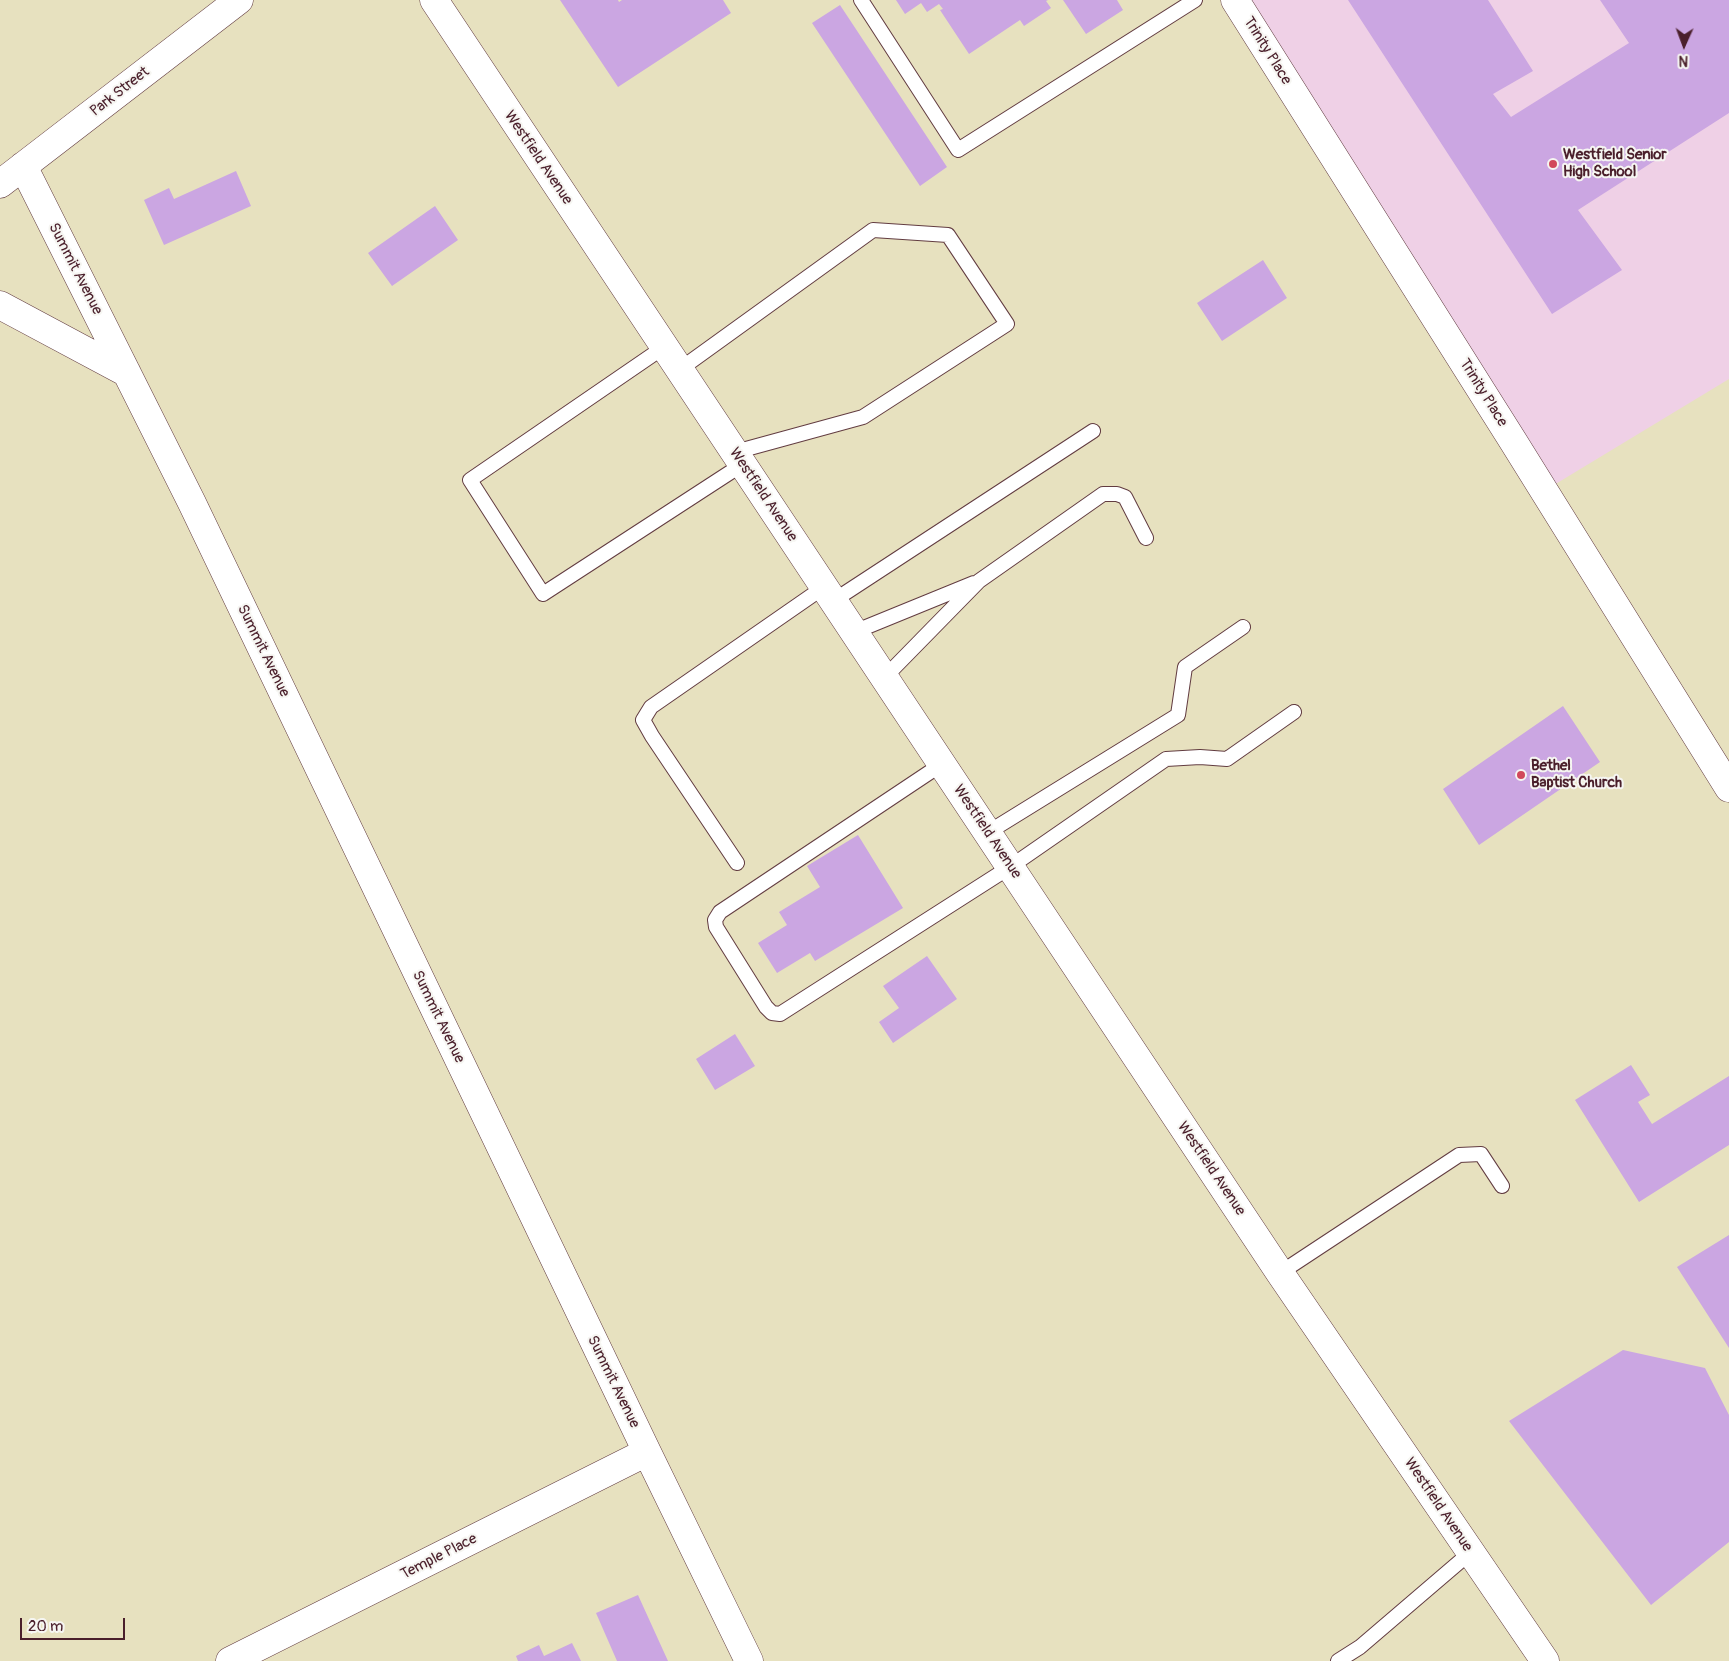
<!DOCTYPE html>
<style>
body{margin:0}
#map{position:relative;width:1729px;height:1661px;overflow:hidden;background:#e7e1bf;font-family:Pangolin,sans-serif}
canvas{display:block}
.north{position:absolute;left:1659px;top:20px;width:50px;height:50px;-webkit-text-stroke:4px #f6f6f2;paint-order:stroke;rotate:182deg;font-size:14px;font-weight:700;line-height:20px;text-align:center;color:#4a1f2b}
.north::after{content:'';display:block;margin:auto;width:18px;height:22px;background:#4a1f2b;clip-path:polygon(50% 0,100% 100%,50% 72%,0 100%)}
.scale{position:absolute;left:20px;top:1618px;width:105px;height:22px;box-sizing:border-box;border:2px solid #4a1f2b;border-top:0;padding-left:6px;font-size:15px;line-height:18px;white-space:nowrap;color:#4a1f2b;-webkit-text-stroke:4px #f6f6f2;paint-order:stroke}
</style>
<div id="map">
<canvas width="1729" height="1661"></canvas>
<div class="north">N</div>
<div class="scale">20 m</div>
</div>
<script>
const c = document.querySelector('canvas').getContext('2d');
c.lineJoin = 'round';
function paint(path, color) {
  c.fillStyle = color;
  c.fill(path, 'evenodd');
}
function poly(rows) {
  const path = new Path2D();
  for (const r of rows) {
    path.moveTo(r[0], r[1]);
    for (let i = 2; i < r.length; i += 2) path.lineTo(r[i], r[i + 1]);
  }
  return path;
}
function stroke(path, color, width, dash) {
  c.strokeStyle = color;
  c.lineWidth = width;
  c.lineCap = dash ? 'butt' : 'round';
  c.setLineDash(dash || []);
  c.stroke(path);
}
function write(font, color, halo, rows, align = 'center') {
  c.font = font + ' Pangolin,sans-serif';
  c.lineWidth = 4;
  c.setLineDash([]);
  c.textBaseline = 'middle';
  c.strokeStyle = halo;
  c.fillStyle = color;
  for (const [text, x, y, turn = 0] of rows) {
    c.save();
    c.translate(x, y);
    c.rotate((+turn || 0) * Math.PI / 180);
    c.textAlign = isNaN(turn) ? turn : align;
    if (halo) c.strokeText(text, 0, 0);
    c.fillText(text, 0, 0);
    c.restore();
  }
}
paint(poly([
 [1227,0,1729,0,1729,379,1544,491]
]), '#efd0e6');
paint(poly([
 [560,0,618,0,619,2,622,0,723,0,731,13,618,87],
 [896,0,1048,0,1046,1,1051,8,1024,26,1020,20,969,54,940,10,943,9,939,4,927,12,921,3,905,14],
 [1063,0,1117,0,1123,10,1086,34],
 [1348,0,1488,0,1533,71,1493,94,1511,117,1629,43,1600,0,1729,0,1729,113,1578,210,1622,270,1552,314],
 [840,5,947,167,920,186,812,23],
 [236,171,251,206,164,245,144,200,169,188,174,199],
 [435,206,458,240,392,286,368,253],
 [1263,260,1287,298,1222,341,1197,303],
 [1563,706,1600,762,1479,845,1443,789],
 [858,835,903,908,815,961,810,953,777,973,758,943,787,925,779,912,820,887,807,866],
 [927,956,957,999,893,1043,879,1022,899,1008,883,986],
 [735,1034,755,1066,715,1090,696,1059],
 [1631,1065,1650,1095,1638,1102,1652,1124,1729,1076,1729,1145,1639,1202,1575,1100],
 [1729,1235,1729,1348,1677,1267],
 [1623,1350,1705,1368,1729,1415,1729,1542,1651,1605,1509,1421],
 [638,1595,668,1661,617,1661,596,1613],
 [572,1643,581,1661,518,1661,516,1656,539,1645,544,1656]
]), '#cba6e2');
const service = poly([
 [861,0,958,150,1195,0],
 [664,347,470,480,543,594,743,464],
 [679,370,873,230,948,235,1007,324,863,417,735,452],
 [833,601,1093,431],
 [854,632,974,583],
 [884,678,979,581,1103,494,1117,494,1125,497,1146,538],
 [942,764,720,912,715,920,716,927,766,1007,772,1013,780,1014,1010,867,1166,759,1200,757,1227,759,1294,712],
 [987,833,1178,715,1185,667,1243,627],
 [737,863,652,736,643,720,651,707,824,587],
 [1280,1273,1459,1155,1481,1154,1502,1186],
 [1338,1661,1360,1647,1471,1552]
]);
const minor = poly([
 [434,0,1280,1273,1545,1661],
 [1235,0,1513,441,1729,788],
 [23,166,192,503,647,1452,749,1661],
 [0,184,239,0],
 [0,305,127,373],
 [230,1661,647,1452]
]);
stroke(service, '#623c41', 16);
stroke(minor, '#623c41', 29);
stroke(service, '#fff', 14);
stroke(minor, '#fff', 28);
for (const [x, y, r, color] of [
 [1553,164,5,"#d1495b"],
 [1521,775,5,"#d1495b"]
]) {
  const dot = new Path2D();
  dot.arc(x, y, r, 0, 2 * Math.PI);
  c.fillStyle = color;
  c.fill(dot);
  stroke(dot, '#f6f6f2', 2);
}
write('15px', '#4a1f2b', '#f6f6f2', [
 ["Trinity Place",1267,51,58],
 ["Park Street",120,92,-38],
 ["Westfield Avenue",538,158,56],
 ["Summit Avenue",75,269,63],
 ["Trinity Place",1483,393,58],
 ["Westfield Avenue",763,495,56],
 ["Summit Avenue",263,651,64],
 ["Westfield Avenue",987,832,56],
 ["Summit Avenue",438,1017,64],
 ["Westfield Avenue",1211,1169,56],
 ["Summit Avenue",613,1382,64],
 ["Westfield Avenue",1438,1505,56],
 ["Temple Place",439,1557,-27]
]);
write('bold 15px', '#4a1f2b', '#f6f6f2', [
 ["Westfield Senior",1563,155],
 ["High School",1563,172],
 ["Bethel",1531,766],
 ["Baptist Church",1531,783]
], 'left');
</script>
